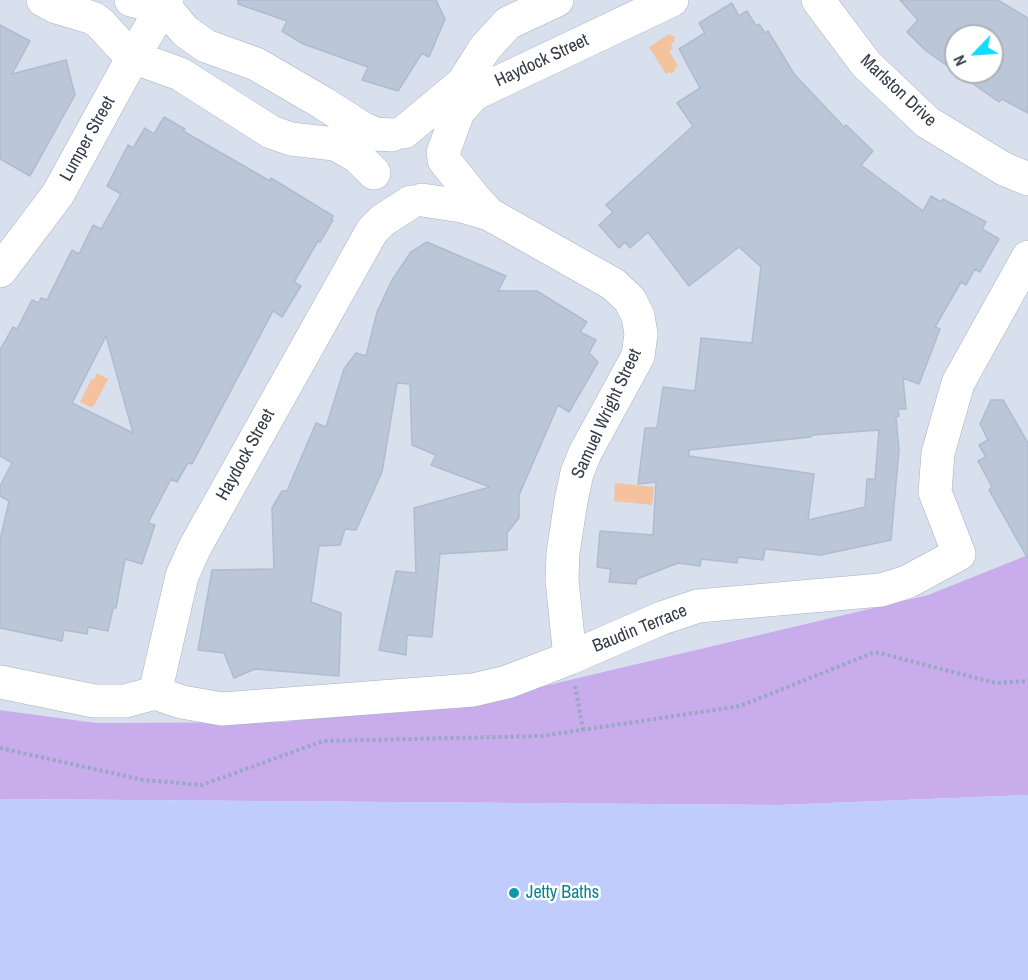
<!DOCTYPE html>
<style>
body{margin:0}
#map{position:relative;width:1028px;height:980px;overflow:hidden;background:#e6ebf4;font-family:"Archivo Narrow",sans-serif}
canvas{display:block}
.north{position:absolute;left:944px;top:24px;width:60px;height:60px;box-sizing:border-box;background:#fff;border:2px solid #aeb1b6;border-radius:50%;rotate:245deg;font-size:16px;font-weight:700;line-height:24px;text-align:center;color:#353c48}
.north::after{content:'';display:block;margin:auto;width:21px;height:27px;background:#13dbff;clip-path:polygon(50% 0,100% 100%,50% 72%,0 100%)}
</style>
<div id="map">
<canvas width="1028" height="980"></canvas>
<div class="north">N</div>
</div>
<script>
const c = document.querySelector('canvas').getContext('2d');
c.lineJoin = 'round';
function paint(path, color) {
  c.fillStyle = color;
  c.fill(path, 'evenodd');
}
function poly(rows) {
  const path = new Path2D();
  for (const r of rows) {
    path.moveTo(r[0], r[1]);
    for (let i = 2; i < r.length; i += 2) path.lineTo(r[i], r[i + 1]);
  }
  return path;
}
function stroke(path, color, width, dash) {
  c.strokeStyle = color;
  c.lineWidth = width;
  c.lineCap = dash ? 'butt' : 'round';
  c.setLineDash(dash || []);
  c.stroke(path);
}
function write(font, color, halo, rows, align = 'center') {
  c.font = font + ' "Archivo Narrow",sans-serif';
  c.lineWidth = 5;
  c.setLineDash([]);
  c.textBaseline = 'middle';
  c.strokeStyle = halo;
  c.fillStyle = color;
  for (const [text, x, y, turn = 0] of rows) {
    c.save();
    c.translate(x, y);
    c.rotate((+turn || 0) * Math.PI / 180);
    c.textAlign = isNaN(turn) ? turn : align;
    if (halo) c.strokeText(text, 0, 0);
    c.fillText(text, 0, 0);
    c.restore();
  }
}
paint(poly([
 [0,0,1028,0,1028,555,928,595,502,696,284,722,96,723,0,710],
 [956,36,992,36,992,72,956,72]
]), '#d8dfed');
paint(poly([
 [1028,555,1028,795,780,805,0,799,0,710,96,723,284,722,502,696,928,595]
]), '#c9acec');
paint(poly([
 [1028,795,1028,980,0,980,0,799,780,805]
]), '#c0ccfb');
paint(poly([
 [669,34,675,37,674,42,671,44,673,49,669,51,678,66,675,68,674,72,671,74,669,72,666,74,649,47],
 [97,373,108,379,94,406,90,407,80,402,91,380,95,378],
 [615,483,654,487,652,505,614,501]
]), '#f5c29e');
const building = poly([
 [238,0,436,0,445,19,429,57,422,53,398,91,362,80,368,67,303,44,282,31,287,21,238,4,238,0],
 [900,0,998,0,1028,18,1028,113,1002,99,999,102,956,72,992,72,992,36,956,36,956,72,925,50,907,32,918,20,900,0],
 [732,3,739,16,747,11,756,26,759,24,765,33,768,31,794,74,844,127,846,125,873,151,861,165,923,211,931,196,941,202,943,199,986,222,982,229,999,239,980,272,975,269,966,285,961,282,935,327,940,329,919,384,903,378,906,409,898,409,899,416,896,417,899,450,891,540,821,555,765,549,763,560,738,557,737,563,701,559,700,566,678,563,637,579,636,584,609,582,611,569,597,567,600,531,653,535,656,482,638,484,645,428,657,428,663,387,695,391,701,338,752,343,761,267,739,247,689,286,648,232,630,248,625,242,619,248,599,225,613,212,606,205,693,126,677,103,700,88,679,49,705,33,699,23,732,3],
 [879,430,875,479,867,479,865,507,808,520,814,474,689,456,689,450,811,437,812,435,879,430],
 [0,25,30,41,12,74,66,60,75,95,30,176,0,159,0,25],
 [164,117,185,129,183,131,270,181,271,178,333,216,331,219,333,220,320,242,318,241,294,282,301,286,282,317,273,311,192,464,188,463,177,482,171,479,148,523,155,525,142,564,125,559,116,608,113,608,108,631,88,627,87,634,64,630,62,641,0,628,0,540,9,501,0,496,0,486,12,463,0,456,0,350,13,327,17,329,32,300,39,303,41,298,47,300,72,250,79,254,93,225,101,229,121,194,107,186,128,145,133,148,145,128,154,134,164,117],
 [106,336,133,433,72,403,106,336],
 [427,242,506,276,498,291,537,291,587,322,580,332,596,340,589,353,598,362,569,412,558,405,519,495,519,518,507,533,507,550,440,554,432,637,407,635,406,655,379,650,396,571,416,573,414,508,490,487,431,465,436,455,412,445,410,384,397,383,382,472,356,530,345,529,340,545,319,546,311,602,341,613,339,676,255,669,234,678,224,653,198,650,212,570,274,569,272,508,282,491,287,491,316,423,326,427,344,369,356,353,366,356,377,312,392,280,411,252,427,242],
 [991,400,1003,400,1028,443,1028,559,989,490,992,487,978,461,986,457,979,445,988,440,980,424,991,400]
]);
paint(building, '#bbc6d7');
stroke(building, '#aebcd2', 1.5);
const minor = poly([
 [43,0,56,7,93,18,101,24,119,44,133,57,180,74,271,132,291,139,335,144,358,157,374,173],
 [131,0,162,8,170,13,185,31,206,46,256,64,323,103,362,128,375,134,392,135],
 [404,132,463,83,485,48,508,23,557,0],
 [443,153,458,112,474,94,672,0],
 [444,160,476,200,489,214],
 [422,200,462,206,489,214,613,284,630,300,638,316,641,334,638,356,585,453,577,473,571,501,563,553,562,580,570,658],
 [0,271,58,194,133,57,167,0],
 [0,682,94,701,125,701,155,693,182,702,222,709,473,690,507,682,570,658,662,618,698,606,881,590,907,582,959,554,935,492,938,453,958,383,1028,257],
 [155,693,182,576,195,547,372,231,383,220,411,202]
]);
const tertiary = poly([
 [818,0,866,64,927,122,1004,169,1028,179]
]);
stroke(minor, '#a8b1c1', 34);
stroke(tertiary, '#a8b1c1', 34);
stroke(poly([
 [575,686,583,730],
 [0,748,143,780,202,785,323,741,542,736,740,706,875,652,996,683,1028,681]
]), '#98a7c3', 4, [3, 3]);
stroke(minor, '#fff', 33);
stroke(tertiary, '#fff', 33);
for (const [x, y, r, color] of [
 [514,893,6,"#0f9aa8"]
]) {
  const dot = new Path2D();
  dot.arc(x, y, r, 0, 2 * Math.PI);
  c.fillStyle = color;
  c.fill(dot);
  stroke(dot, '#fff', 2);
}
write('18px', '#353c48', '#fff', [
 ["Haydock Street",542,61,-25],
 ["Marlston Drive",898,91,43],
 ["Lumper Street",88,139,-61],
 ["Samuel Wright Street",607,414,-65],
 ["Haydock Street",246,455,-61],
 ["Baudin Terrace",640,629,-22]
]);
write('18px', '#0d838f', '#fff', [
 ["Jetty Baths",526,893]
], 'left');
</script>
